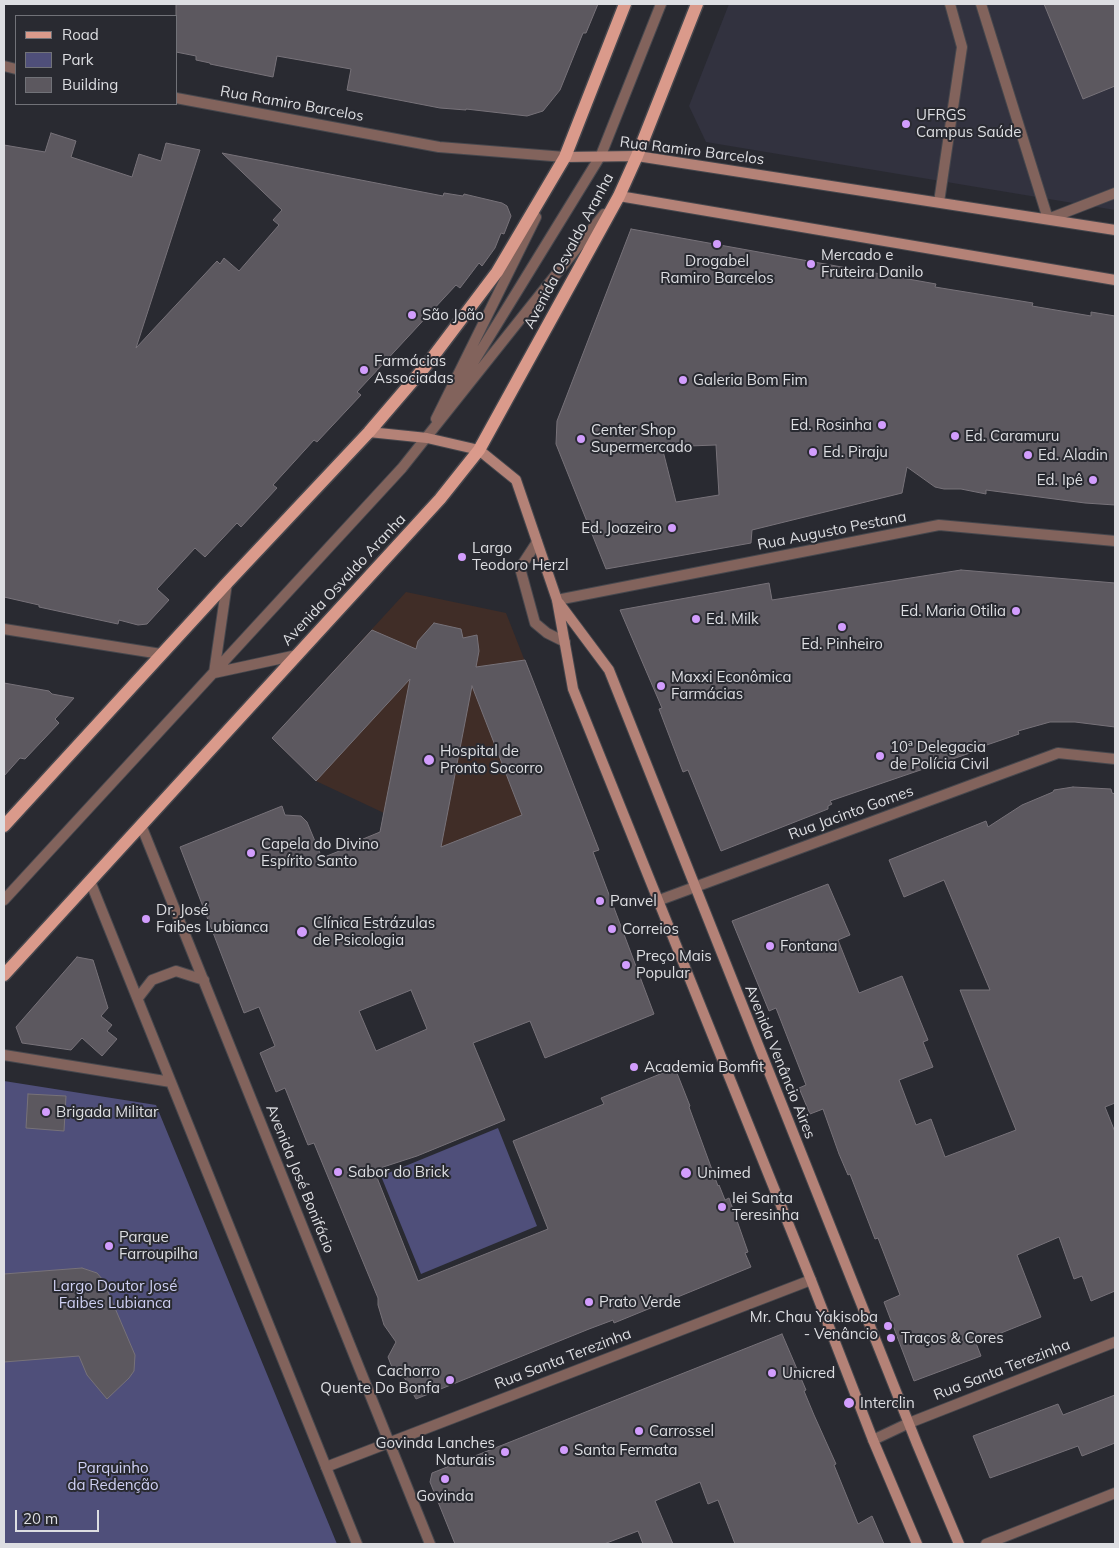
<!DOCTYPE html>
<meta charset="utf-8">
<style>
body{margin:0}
#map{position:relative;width:1119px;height:1548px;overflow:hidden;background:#292a31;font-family:Mulish,sans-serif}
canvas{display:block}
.frame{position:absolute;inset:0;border:5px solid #dddee2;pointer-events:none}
.legend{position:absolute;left:15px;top:15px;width:162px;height:90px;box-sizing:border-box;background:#292a31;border:1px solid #717278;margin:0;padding:6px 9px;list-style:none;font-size:15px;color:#dddee2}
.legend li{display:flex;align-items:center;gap:10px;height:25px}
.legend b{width:25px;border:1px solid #717278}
.scale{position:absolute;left:15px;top:1510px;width:84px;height:22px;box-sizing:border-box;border:2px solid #dddee2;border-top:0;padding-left:6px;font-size:15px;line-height:18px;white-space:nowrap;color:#dddee2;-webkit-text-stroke:4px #292a31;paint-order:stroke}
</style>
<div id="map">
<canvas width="1119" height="1548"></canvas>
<div class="frame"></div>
<ul class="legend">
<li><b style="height:6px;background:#da9a8b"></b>Road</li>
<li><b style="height:14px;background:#4f4f7a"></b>Park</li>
<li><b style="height:14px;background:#5c585f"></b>Building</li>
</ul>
<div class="scale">20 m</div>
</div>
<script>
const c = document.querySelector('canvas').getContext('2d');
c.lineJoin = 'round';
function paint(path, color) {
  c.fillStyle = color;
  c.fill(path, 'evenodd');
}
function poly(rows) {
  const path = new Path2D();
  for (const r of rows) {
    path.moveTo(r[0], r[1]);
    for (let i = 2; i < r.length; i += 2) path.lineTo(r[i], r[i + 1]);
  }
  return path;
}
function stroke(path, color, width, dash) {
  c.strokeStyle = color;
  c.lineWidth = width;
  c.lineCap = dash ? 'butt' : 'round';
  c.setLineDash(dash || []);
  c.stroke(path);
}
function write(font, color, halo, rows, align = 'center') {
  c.font = font + ' Mulish,sans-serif';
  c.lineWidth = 4;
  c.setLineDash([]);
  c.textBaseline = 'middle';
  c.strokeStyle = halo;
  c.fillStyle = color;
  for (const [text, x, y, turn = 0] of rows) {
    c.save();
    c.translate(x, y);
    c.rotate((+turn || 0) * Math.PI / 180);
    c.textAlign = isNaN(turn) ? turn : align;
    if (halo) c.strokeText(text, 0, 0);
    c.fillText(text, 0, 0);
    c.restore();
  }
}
paint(poly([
 [729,4,1115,4,1115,210,706,142,689,106]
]), '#32323f');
paint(poly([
 [406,592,506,613,599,850,398,930,363,839,387,829,384,813,316,781,272,738]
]), '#402d27');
paint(poly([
 [4,1081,156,1105,337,1544,4,1544],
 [498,1128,537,1226,421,1274,381,1176]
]), '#4f4f7a');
const building = poly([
 [176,4,598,4,586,33,583,33,560,90,543,111,527,116,466,109,466,110,440,108,347,90,351,69,277,56,273,77,210,64,210,63,196,60,196,56,176,52,176,4],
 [1044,4,1115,4,1115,86,1083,99,1044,4],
 [51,133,76,141,71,157,132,177,139,154,161,161,166,143,200,150,136,348,217,261,220,264,224,258,239,271,279,225,273,220,282,210,222,153,443,196,444,193,463,196,464,194,502,203,507,206,511,216,504,234,501,233,495,248,482,266,479,263,460,288,456,285,357,392,361,395,317,442,314,440,273,485,277,488,241,527,237,523,205,557,195,548,157,589,169,600,147,624,138,625,119,620,118,624,39,607,39,605,4,597,4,145,45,152,51,133],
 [631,229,936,284,935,287,1033,303,1032,306,1091,316,1091,312,1115,316,1115,505,1085,503,986,490,986,494,961,489,944,489,935,487,907,467,902,493,752,530,751,543,606,569,556,444,557,421,631,229],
 [716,445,719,495,676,502,662,447,716,445],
 [961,570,1115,583,1115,727,1075,722,1050,722,1018,731,1019,734,972,750,973,752,830,801,832,804,828,806,828,809,721,851,688,770,683,772,659,709,662,708,620,610,769,583,772,600,961,570],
 [434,623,461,629,463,638,477,635,479,651,476,667,525,660,599,850,593,852,654,1014,545,1058,530,1021,473,1043,505,1120,417,1156,374,1170,418,1281,548,1229,513,1141,604,1104,601,1098,675,1068,690,1106,689,1107,718,1186,719,1185,725,1200,729,1198,748,1252,745,1253,751,1267,614,1323,613,1320,589,1329,416,1399,404,1377,395,1375,388,1357,396,1342,384,1325,378,1305,378,1298,314,1143,308,1145,285,1088,276,1092,260,1053,275,1046,259,1007,244,1013,180,847,282,806,285,815,301,816,307,822,322,858,364,841,363,839,380,832,410,679,316,781,272,738,372,630,416,649,418,641,434,623],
 [472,686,522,815,441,847,472,686],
 [411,990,427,1029,376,1051,359,1011,411,990],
 [4,683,49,691,52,694,74,698,55,719,59,723,25,759,20,758,4,776,4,683],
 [1073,787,1111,789,1112,793,1115,794,1115,1103,1105,1107,1115,1132,1115,1291,1091,1301,1082,1276,1074,1279,1059,1237,1017,1255,1041,1317,976,1343,981,1356,914,1381,884,1302,900,1295,878,1238,875,1239,850,1174,848,1175,839,1154,823,1109,810,1114,799,1088,806,1085,776,1008,769,1011,732,921,828,884,850,935,838,940,859,993,902,976,928,1040,923,1042,933,1067,899,1080,916,1125,931,1119,945,1157,1016,1130,960,990,990,990,944,880,904,897,889,860,986,821,988,827,1022,805,1053,792,1054,790,1073,787],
 [77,957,93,960,108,1008,101,1016,112,1025,107,1031,117,1039,102,1056,82,1038,71,1050,22,1043,16,1027,77,957],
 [28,1094,66,1096,64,1131,26,1128,28,1094],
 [82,1268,97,1273,103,1280,135,1355,134,1371,129,1378,107,1399,87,1375,79,1356,4,1362,4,1274,82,1268],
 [782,1334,806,1390,804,1391,814,1415,836,1464,834,1465,858,1524,872,1516,884,1544,735,1544,718,1500,708,1504,700,1482,655,1501,673,1544,643,1544,638,1531,604,1544,455,1544,430,1482,432,1473,782,1334],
 [1115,1395,1115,1443,1082,1456,1078,1446,990,1478,973,1436,1058,1404,1063,1415,1115,1395]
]);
paint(building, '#5c585f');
stroke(building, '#777279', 1);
const service = poly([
 [981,4,1048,219,1115,193],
 [939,202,962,47,950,4],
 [451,399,601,155,661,4],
 [436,419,536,217],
 [537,542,520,568,535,623,547,633,565,642],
 [214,673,227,583],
 [214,673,297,655],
 [4,900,402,468,604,214],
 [986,1544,1115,1493]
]);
const minor = poly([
 [557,600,939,525,1115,541],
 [657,901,1058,753,1115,759],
 [873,1440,909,1423,1115,1342],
 [326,1467,811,1280]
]);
const tertiary = poly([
 [4,66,16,69],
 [176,98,439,147,565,157],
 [4,629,161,654],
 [141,825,430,1544],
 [90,881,357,1544],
 [138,998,152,980,176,971,204,980],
 [4,1055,171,1082]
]);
const secondary = poly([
 [565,157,637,156,1115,230],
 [619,196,1115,280],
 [369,432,427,438,479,450,516,480,557,600,573,689,811,1280,873,1440,917,1544],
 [559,603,609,670,917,1444,959,1544]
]);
const primary = poly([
 [4,826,227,583,369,432,429,362,497,272,565,157,625,4],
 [4,975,440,499,479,450,619,196,637,156,697,4]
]);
stroke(service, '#46474d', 12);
stroke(minor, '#46474d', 12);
stroke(tertiary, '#46474d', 12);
stroke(secondary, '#46474d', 12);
stroke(primary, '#46474d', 15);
stroke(service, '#82635c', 10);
stroke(minor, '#82635c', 10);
stroke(tertiary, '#82635c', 10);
stroke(secondary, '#b48277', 10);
stroke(primary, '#da9a8b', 12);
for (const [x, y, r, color] of [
 [906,124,5,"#d29dfd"],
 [717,244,5,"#d29dfd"],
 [811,264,5,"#d29dfd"],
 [412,315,5,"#d29dfd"],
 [364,370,5,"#d29dfd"],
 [683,380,5,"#d29dfd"],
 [882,425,5,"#d29dfd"],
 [955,436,5,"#d29dfd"],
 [581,439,5,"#d29dfd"],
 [813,452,5,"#d29dfd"],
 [1028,455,5,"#d29dfd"],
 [1093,480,5,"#d29dfd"],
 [672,528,5,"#d29dfd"],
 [462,557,5,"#d29dfd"],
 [1016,611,5,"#d29dfd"],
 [696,619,5,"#d29dfd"],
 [842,627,5,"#d29dfd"],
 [661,686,5,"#d29dfd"],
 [880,756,5,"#d29dfd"],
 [429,760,6,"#d29dfd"],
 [251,853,5,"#d29dfd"],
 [600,901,5,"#d29dfd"],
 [146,919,5,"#d29dfd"],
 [612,929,5,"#d29dfd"],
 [302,932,6,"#d29dfd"],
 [770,946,5,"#d29dfd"],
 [626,965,5,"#d29dfd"],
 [634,1067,5,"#d29dfd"],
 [46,1112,5,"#d29dfd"],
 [338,1172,5,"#d29dfd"],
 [686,1173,6,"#d29dfd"],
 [722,1207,5,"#d29dfd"],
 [109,1246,5,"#d29dfd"],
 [589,1302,5,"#d29dfd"],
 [888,1326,5,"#d29dfd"],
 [891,1338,5,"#d29dfd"],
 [772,1373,5,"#d29dfd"],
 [450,1380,5,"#d29dfd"],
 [849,1403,6,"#d29dfd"],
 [639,1431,5,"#d29dfd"],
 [564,1450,5,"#d29dfd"],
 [505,1452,5,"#d29dfd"],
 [445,1479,5,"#d29dfd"]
]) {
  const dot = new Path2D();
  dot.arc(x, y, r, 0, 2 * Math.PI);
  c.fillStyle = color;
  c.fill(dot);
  stroke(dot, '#292a31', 2);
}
write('15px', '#dddee2', '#292a31', [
 ["Rua Ramiro Barcelos",292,104,10],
 ["Rua Ramiro Barcelos",692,151,7],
 ["Avenida Osvaldo Aranha",569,251,-62],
 ["Rua Augusto Pestana",832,531,-11],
 ["Avenida Osvaldo Aranha",344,580,-47],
 ["Rua Jacinto Gomes",851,813,-20],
 ["Avenida Venâncio Aires",780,1062,68],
 ["Avenida José Bonifácio",300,1179,68],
 ["Rua Santa Terezinha",563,1359,-21],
 ["Rua Santa Terezinha",1002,1370,-21]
]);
write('15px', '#dddee2', '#292a31', [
 ["UFRGS",916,115],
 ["Campus Saúde",916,132],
 ["Mercado e",821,255],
 ["Fruteira Danilo",821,272],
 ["Drogabel",717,261,"center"],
 ["Ramiro Barcelos",717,278,"center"],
 ["São João",422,315],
 ["Farmácias",374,361],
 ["Associadas",374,378],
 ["Galeria Bom Fim",693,380],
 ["Ed. Rosinha",872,425,"right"],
 ["Center Shop",591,430],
 ["Supermercado",591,447],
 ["Ed. Caramuru",965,436],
 ["Ed. Piraju",823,452],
 ["Ed. Aladin",1038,455],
 ["Ed. Ipê",1083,480,"right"],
 ["Ed. Joazeiro",662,528,"right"],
 ["Largo",472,548],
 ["Teodoro Herzl",472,565],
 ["Ed. Maria Otilia",1006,611,"right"],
 ["Ed. Milk",706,619],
 ["Ed. Pinheiro",842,644,"center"],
 ["Maxxi Econômica",671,677],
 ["Farmácias",671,694],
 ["10ª Delegacia",890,747],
 ["de Polícia Civil",890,764],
 ["Hospital de",440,751],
 ["Pronto Socorro",440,768],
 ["Capela do Divino",261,844],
 ["Espírito Santo",261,861],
 ["Panvel",610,901],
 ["Dr. José",156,910],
 ["Faibes Lubianca",156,927],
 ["Clínica Estrázulas",313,923],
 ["de Psicologia",313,940],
 ["Correios",622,929],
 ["Fontana",780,946],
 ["Preço Mais",636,956],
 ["Popular",636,973],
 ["Academia Bomfit",644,1067],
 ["Brigada Militar",56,1112],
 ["Sabor do Brick",348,1172],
 ["Unimed",697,1173],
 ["Iei Santa",732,1198],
 ["Teresinha",732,1215],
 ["Parque",119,1237],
 ["Farroupilha",119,1254],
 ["Prato Verde",599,1302],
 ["Mr. Chau Yakisoba",878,1317,"right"],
 ["- Venâncio",878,1334,"right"],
 ["Traços & Cores",901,1338],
 ["Cachorro",440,1371,"right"],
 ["Quente Do Bonfa",440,1388,"right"],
 ["Unicred",782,1373],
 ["Interclin",860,1403],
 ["Carrossel",649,1431],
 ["Govinda Lanches",495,1443,"right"],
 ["Naturais",495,1460,"right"],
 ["Santa Fermata",574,1450],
 ["Govinda",445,1496,"center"]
], 'left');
write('15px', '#cfd0f4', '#292a31', [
 ["Largo Doutor José",115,1286],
 ["Faibes Lubianca",115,1303],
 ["Parquinho",113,1468],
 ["da Redenção",113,1485]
]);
</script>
